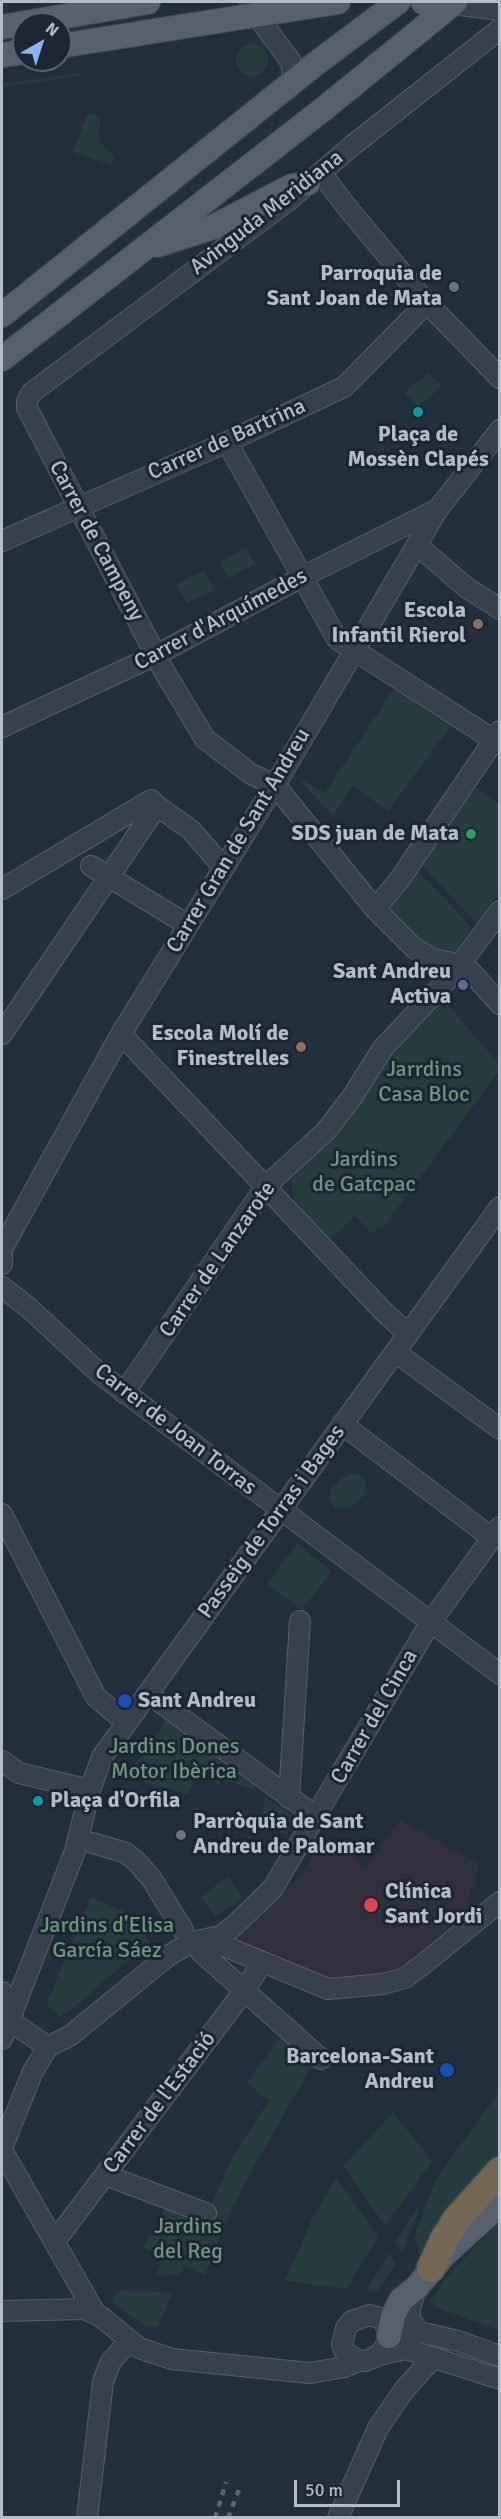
<!DOCTYPE html>
<meta charset="utf-8">
<style>
body{margin:0}
#map{position:relative;width:501px;height:2519px;overflow:hidden;background:#242f3e;font-family:Signika,sans-serif}
canvas{display:block}
.frame{position:absolute;inset:0;border:3px solid #b4bcc9;pointer-events:none}
.north{position:absolute;left:12px;top:12px;width:60px;height:60px;box-sizing:border-box;background:#1d2633;border:2px solid #59626f;border-radius:50%;rotate:39deg;font-size:16px;font-weight:700;line-height:24px;text-align:center;color:#b4bcc9}
.north::after{content:'';display:block;margin:auto;width:21px;height:27px;background:#8ab4f8;clip-path:polygon(50% 0,100% 100%,50% 72%,0 100%)}
.scale{position:absolute;left:294px;top:2480px;width:106px;height:27px;box-sizing:border-box;border:3px solid #b4bcc9;border-top:0;padding-left:8px;font-size:18px;line-height:21px;white-space:nowrap;color:#b4bcc9;-webkit-text-stroke:4px #1d2633;paint-order:stroke}
</style>
<div id="map">
<canvas width="501" height="2519"></canvas>
<div class="frame"></div>
<div class="north">N</div>
<div class="scale">50 m</div>
</div>
<script>
const c = document.querySelector('canvas').getContext('2d');
c.lineJoin = 'round';
function paint(path, color) {
  c.fillStyle = color;
  c.fill(path, 'evenodd');
}
function poly(rows) {
  const path = new Path2D();
  for (const r of rows) {
    if (r.length === 3) {
      path.moveTo(r[0] + r[2], r[1]);
      path.arc(r[0], r[1], r[2], 0, 2 * Math.PI);
      continue;
    }
    path.moveTo(r[0], r[1]);
    for (let i = 2; i < r.length; i += 2) path.lineTo(r[i], r[i + 1]);
  }
  return path;
}
function stroke(path, color, width, dash) {
  c.strokeStyle = color;
  c.lineWidth = width;
  c.lineCap = dash ? 'butt' : 'round';
  c.setLineDash(dash || []);
  c.stroke(path);
}
function write(font, color, halo, rows, align = 'center') {
  c.font = font + ' Signika,sans-serif';
  c.lineWidth = 6;
  c.setLineDash([]);
  c.textBaseline = 'middle';
  c.strokeStyle = halo;
  c.fillStyle = color;
  for (const [text, x, y, turn = 0] of rows) {
    c.save();
    c.translate(x, y);
    c.rotate((+turn || 0) * Math.PI / 180);
    c.textAlign = isNaN(turn) ? turn : align;
    if (halo) c.strokeText(text, 0, 0);
    c.fillText(text, 0, 0);
    c.restore();
  }
}
paint(poly([
 [400,1820,480,1864,468,1899,477,1911,389,1974,326,1979,230,1942,302,1874,324,1835,366,1867]
]), '#32303f');
paint(poly([
 [252,60,16],
 [79,73,79,76,2,87,2,84],
 [87,114,95,115,100,121,99,141,114,156,112,165,73,152],
 [429,373,442,387,417,406,404,393],
 [246,548,255,564,228,578,219,562],
 [204,570,214,590,187,604,177,584],
 [394,689,450,727,388,811,353,786,333,815,296,776,325,793],
 [476,787,499,804,499,893,477,924,421,865],
 [416,869,472,928,450,959,425,949,384,910],
 [440,997,499,1063,499,1071,382,1229,379,1227,372,1234,355,1216,329,1240,294,1200,291,1180,306,1166,304,1164,383,1048],
 [352,1474,358,1474,366,1482,363,1496,349,1508,335,1508,329,1499,332,1488,342,1478],
 [297,1544,332,1571,302,1610,267,1584],
 [166,1720,255,1778,253,1789,222,1780,219,1785,200,1774,188,1794,127,1777],
 [265,1797,296,1818,286,1835,261,1820],
 [228,1877,243,1898,215,1917,201,1896],
 [91,1897,130,1914,150,1942,68,2012,60,2016,47,2005,48,1999],
 [280,2038,315,2065,306,2076,256,2163,232,2209,205,2275,183,2265,182,2274,156,2276,165,2255,143,2248,150,2233,154,2234,165,2206,208,2213,233,2156,269,2101,247,2083],
 [499,2092,499,2158,419,2256,415,2235,436,2179],
 [393,2112,432,2161,385,2226,344,2166],
 [336,2177,378,2237,346,2289,285,2281,312,2219],
 [421,2204,402,2252,395,2242],
 [499,2222,499,2330,435,2307,431,2300,449,2274],
 [389,2253,396,2264,376,2292,366,2291],
 [117,2291,173,2292,158,2327,145,2326,112,2302]
]), '#263c3f');
const minor = poly([
 [250,2,255,13,291,62,293,75,290,84],
 [452,4,500,10],
 [500,29,353,145,289,200,31,393,27,402,27,408,164,671,205,739,251,774,275,785,375,909,414,948,433,959,461,965,471,972,500,1004],
 [322,174,346,206,427,303,500,378],
 [227,442,337,639,500,744],
 [2,541,227,442,344,387,427,303],
 [418,546,467,588,500,609],
 [2,727,156,655,302,577,438,509],
 [157,806,191,830,223,867],
 [91,866,188,925],
 [2,889,151,800,157,806,2,1034],
 [375,909,400,879,500,731],
 [121,1034,384,1312,408,1334],
 [2,1264,2,1249,121,1034,275,785,438,509,500,430],
 [2,1287,29,1308,99,1373,500,1674],
 [395,1352,500,1429],
 [124,1393,266,1186,326,1131,352,1097,383,1048,452,975,500,911],
 [342,1424,492,1538],
 [2,1514,96,1697,126,1722],
 [161,1703,307,1810],
 [2,1761,19,1773,90,1790],
 [289,1798,300,1621],
 [93,1843,126,1853,137,1862,151,1878,183,1930],
 [207,1939,328,1989,383,1984,405,1978,426,1962,500,1902],
 [200,1951,321,2059],
 [2,1992,13,2012],
 [10,2021,48,2047],
 [2,2039,75,1851,90,1790,102,1757,500,1207],
 [48,2047,71,2035,168,1956,191,1942,221,1936,235,1925,273,1888,430,1623,500,1527],
 [2,2148,33,2071,48,2047],
 [2,2150,95,2313],
 [105,2175,206,2213],
 [55,2241,244,1991,262,1963],
 [416,2288,410,2309,410,2319,419,2332],
 [2,2311,84,2309,100,2316,139,2348,172,2359,310,2373,345,2367,359,2361],
 [384,2322,388,2330,389,2342,379,2355,366,2361,359,2361,345,2352,342,2345,346,2328,352,2321,370,2315,379,2318,400,2331,419,2332,458,2341,500,2356],
 [379,2355,406,2349,500,2379],
 [87,2518,103,2382,111,2361,130,2341],
 [338,2518,378,2428,404,2390,434,2357]
]);
const major = poly([
 [423,2,452,4],
 [2,27,148,2],
 [60,46,338,2],
 [2,55,24,52],
 [157,245,213,227,292,186,308,183],
 [2,315,314,65,398,2],
 [2,359,321,111,455,2],
 [389,2336,393,2316,401,2300,416,2288,444,2255,500,2204]
]);
const highway = poly([
 [431,2268,445,2238,457,2219,500,2171]
]);
stroke(minor, '#565f6c', 22);
stroke(major, '#414a57', 26);
stroke(highway, '#434c59', 31);
stroke(minor, '#38414e', 20);
stroke(major, '#56606e', 24);
stroke(highway, '#746855', 28);
stroke(poly([
 [215,2518,226,2482],
 [228,2518,240,2487]
]), '#5a6575', 4.5, [6, 6]);
for (const [x, y, r, color] of [
 [454,287,6,"#6b7280"],
 [418,412,6,"#0f9aa8"],
 [478,624,6,"#8d6e63"],
 [471,834,6,"#2e9e5b"],
 [463,985,6,"#5c6f8a"],
 [301,1047,6,"#8d6e63"],
 [125,1701,8,"#1a4fb4"],
 [38,1801,6,"#0f9aa8"],
 [181,1835,6,"#6b7280"],
 [371,1905,8,"#e0444e"],
 [447,2070,8,"#1a4fb4"]
]) {
  const dot = new Path2D();
  dot.arc(x, y, r, 0, 2 * Math.PI);
  c.fillStyle = color;
  c.fill(dot);
  stroke(dot, '#1d2633', 2);
}
write('22px', '#b4bcc9', '#1d2633', [
 ["Avinguda Meridiana",267,213,-38],
 ["Carrer de Bartrina",227,440,-24],
 ["Carrer de Campeny",96,541,62],
 ["Carrer d'Arquímedes",221,620,-28],
 ["Carrer Gran de Sant Andreu",239,841,-59],
 ["Carrer de Lanzarote",218,1260,-55],
 ["Carrer de Joan Torras",175,1430,38],
 ["Passeig de Torras i Bages",272,1522,-54],
 ["Carrer del Cinca",375,1717,-60],
 ["Carrer de l'Estació",160,2103,-53]
]);
write('bold 22px', '#b4bcc9', '#1d2633', [
 ["Parroquia de",442,274],
 ["Sant Joan de Mata",442,299],
 ["Plaça de",418,435,"center"],
 ["Mossèn Clapés",418,460,"center"],
 ["Escola",466,611],
 ["Infantil Rierol",466,636],
 ["SDS juan de Mata",459,834],
 ["Sant Andreu",451,972],
 ["Activa",451,997],
 ["Escola Molí de",289,1034],
 ["Finestrelles",289,1059],
 ["Sant Andreu",138,1701,"left"],
 ["Plaça d'Orfila",50,1801,"left"],
 ["Parròquia de Sant",193,1822,"left"],
 ["Andreu de Palomar",193,1847,"left"],
 ["Clínica",385,1892,"left"],
 ["Sant Jordi",385,1917,"left"],
 ["Barcelona-Sant",434,2057],
 ["Andreu",434,2082]
], 'right');
write('22px', '#6b9a76', '#1d2633', [
 ["Jarrdins",424,1070],
 ["Casa Bloc",424,1095],
 ["Jardins",364,1160],
 ["de Gatcpac",364,1185],
 ["Jardins Dones",174,1747],
 ["Motor Ibèrica",174,1772],
 ["Jardins d'Elisa",107,1926],
 ["García Sáez",107,1951],
 ["Jardins",188,2227],
 ["del Reg",188,2252]
]);
</script>
